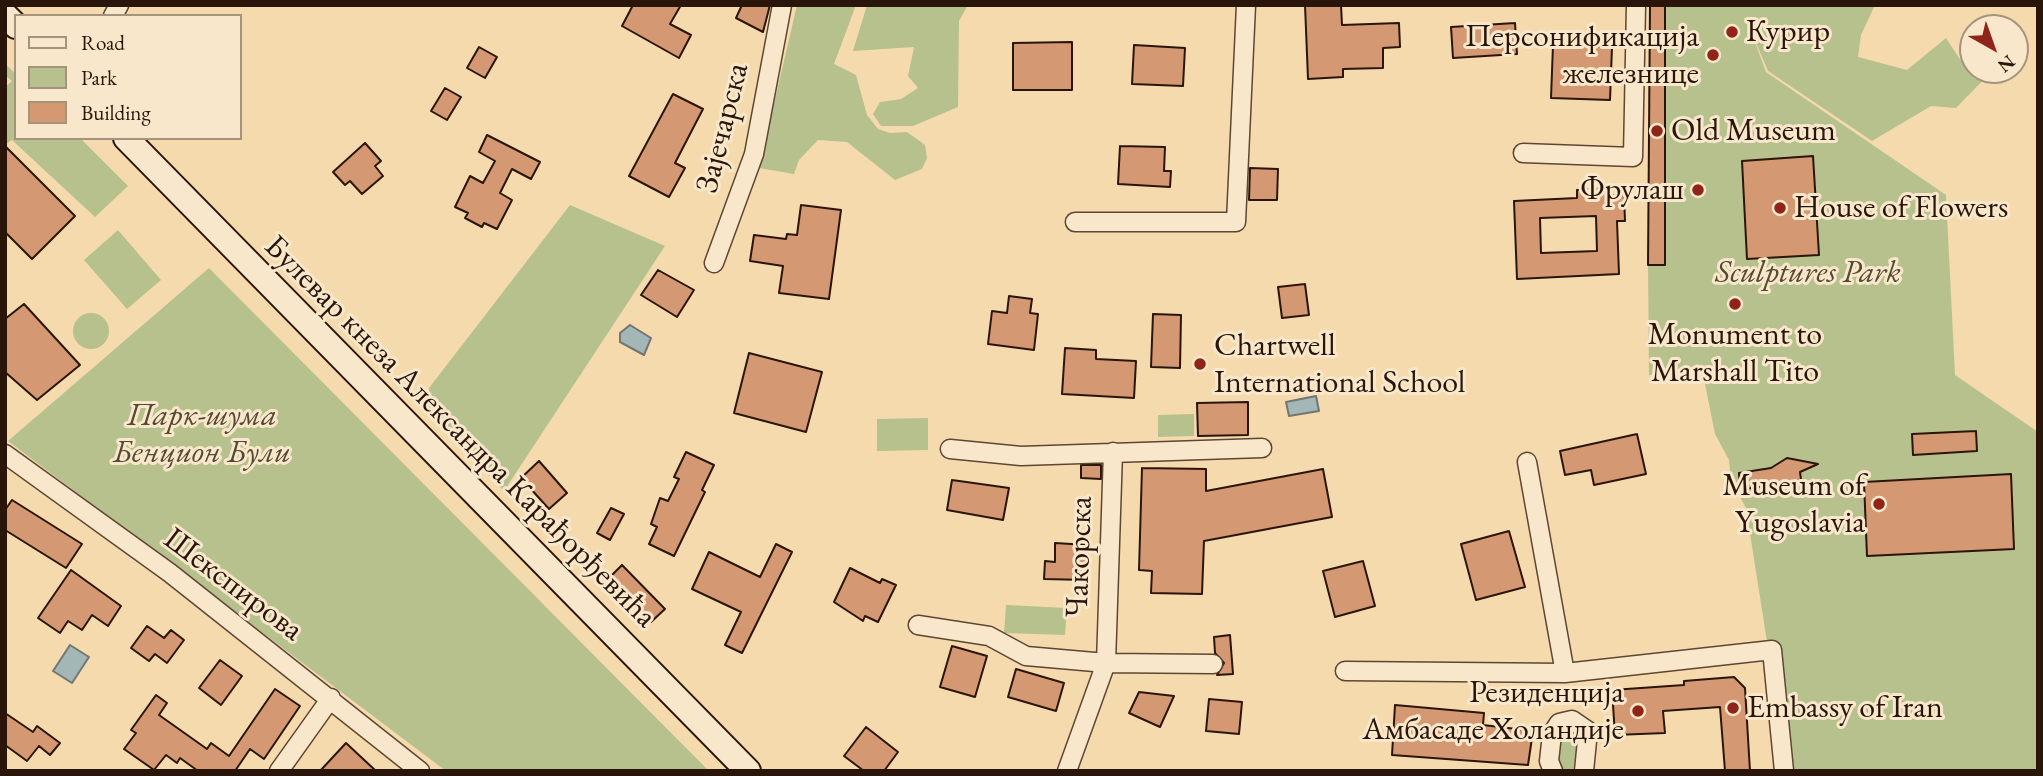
<!DOCTYPE html>
<meta charset="utf-8">
<style>
body{margin:0}
#map{position:relative;width:2043px;height:776px;overflow:hidden;background:#f5daad;font-family:"EB Garamond",serif}
canvas{display:block}
.frame{position:absolute;inset:0;border:7px solid #2a150a;pointer-events:none}
.legend{position:absolute;left:14px;top:14px;width:228px;height:126px;box-sizing:border-box;background:#f8e7ca;border:2px solid #a6937d;margin:0;padding:9px 12px;list-style:none;font-size:21px;color:#2a150a}
.legend li{display:flex;align-items:center;gap:14px;height:35px}
.legend b{width:35px;border:2px solid #a6937d}
.north{position:absolute;left:1959px;top:14px;width:70px;height:70px;box-sizing:border-box;background:#f8e7ca;border:2px solid #a6937d;border-radius:50%;rotate:140deg;font-size:19px;font-weight:700;line-height:28px;text-align:center;color:#2a150a}
.north::after{content:'';display:block;margin:auto;width:24px;height:32px;background:#8f2418;clip-path:polygon(50% 0,100% 100%,50% 72%,0 100%)}
</style>
<div id="map">
<canvas width="2043" height="776"></canvas>
<div class="frame"></div>
<ul class="legend">
<li><b style="height:9px;background:#f8e7ca"></b>Road</li>
<li><b style="height:19px;background:#b7c18e"></b>Park</li>
<li><b style="height:19px;background:#d49872"></b>Building</li>
</ul>
<div class="north">N</div>
</div>
<script>
const c = document.querySelector('canvas').getContext('2d');
c.lineJoin = 'round';
function paint(path, color) {
  c.fillStyle = color;
  c.fill(path, 'evenodd');
}
function poly(rows) {
  const path = new Path2D();
  for (const r of rows) {
    if (r.length === 3) {
      path.moveTo(r[0] + r[2], r[1]);
      path.arc(r[0], r[1], r[2], 0, 2 * Math.PI);
      continue;
    }
    path.moveTo(r[0], r[1]);
    for (let i = 2; i < r.length; i += 2) path.lineTo(r[i], r[i + 1]);
  }
  return path;
}
function stroke(path, color, width, dash) {
  c.strokeStyle = color;
  c.lineWidth = width;
  c.lineCap = dash ? 'butt' : 'round';
  c.setLineDash(dash || []);
  c.stroke(path);
}
function write(font, color, halo, rows, align = 'center') {
  c.font = font + ' "EB Garamond",serif';
  c.lineWidth = 6;
  c.setLineDash([]);
  c.textBaseline = 'middle';
  c.strokeStyle = halo;
  c.fillStyle = color;
  for (const [text, x, y, turn = 0] of rows) {
    c.save();
    c.translate(x, y);
    c.rotate((+turn || 0) * Math.PI / 180);
    c.textAlign = isNaN(turn) ? turn : align;
    if (halo) c.strokeText(text, 0, 0);
    c.fillText(text, 0, 0);
    c.restore();
  }
}
paint(poly([
 [797,5,856,5,834,64,856,75,867,115,878,129,890,133,907,132,925,145,927,158,922,169,895,180,847,142,818,140,799,160,794,174,759,168],
 [867,5,968,5,959,21,958,107,913,126,881,126,873,114,880,102,901,99,918,88,908,76,914,47,853,51],
 [1665,5,1875,5,1861,35,1858,57,1907,70,1946,38,1961,61,1973,62,1973,70,1993,70,1956,108,1931,106,1872,141,1768,71,1751,31,1766,72,1946,195,1955,375,2038,432,2038,771,1792,771,1782,661,1770,661,1746,508,1731,480,1729,460,1715,434,1702,369,1649,375,1648,265,1665,264],
 [5,64,16,74,16,138,80,138,128,186,95,217,12,140,5,145,5,87,12,81,5,75],
 [570,205,665,246,504,491,428,414,429,388],
 [118,230,161,280,127,309,84,260],
 [209,268,709,771,446,771,8,441],
 [91,331,18],
 [1194,414,1194,436,1158,437,1158,415],
 [928,418,928,450,877,451,877,419],
 [1006,605,1067,608,1065,635,1004,633],
 [1567,730,1576,733,1578,739,1577,762,1573,769,1567,770,1561,768,1559,760,1561,737]
]), '#b7c18e');
const water = poly([
 [630,325,651,338,644,355,620,342,620,333,630,325],
 [1316,396,1319,411,1289,416,1286,402,1316,396],
 [70,645,89,657,72,683,53,671,70,645]
]);
paint(water, '#a3b7b7');
stroke(water, '#737672', 2);
const building = poly([
 [633,5,681,5,670,24,691,35,679,58,622,26,633,5],
 [742,5,770,5,763,32,736,18,742,5],
 [1305,5,1341,5,1342,25,1399,23,1400,47,1383,48,1383,68,1343,69,1343,77,1308,79,1305,5],
 [1650,5,1665,5,1665,265,1648,265,1650,5],
 [1515,23,1517,54,1453,58,1451,27,1515,23],
 [1072,42,1072,90,1013,90,1013,43,1072,42],
 [1134,45,1185,48,1183,86,1132,84,1134,45],
 [1553,45,1612,47,1610,100,1551,98,1553,45],
 [479,47,497,57,485,78,467,68,479,47],
 [445,88,461,97,447,120,431,111,445,88],
 [673,94,703,109,675,163,685,168,669,197,629,176,673,94],
 [487,135,540,162,531,179,512,169,500,193,512,200,497,229,484,223,482,227,465,218,468,213,455,207,470,176,483,183,495,161,479,152,487,135],
 [365,143,381,161,375,166,383,176,362,194,350,181,345,185,333,172,365,143],
 [5,146,75,216,32,259,5,232,5,146],
 [1120,146,1165,147,1164,171,1171,171,1170,187,1118,184,1120,146],
 [1813,156,1819,255,1747,259,1742,161,1813,156],
 [1250,168,1278,169,1277,200,1249,200,1250,168],
 [1607,188,1607,196,1624,195,1625,221,1617,221,1619,274,1517,279,1514,201,1577,198,1577,190,1607,188],
 [1596,216,1597,251,1541,253,1540,218,1596,216],
 [801,205,841,210,829,299,779,293,783,266,750,261,754,235,786,239,787,234,797,235,801,205],
 [658,270,694,290,677,317,641,295,658,270],
 [1305,284,1309,315,1282,318,1278,287,1305,284],
 [1009,296,1032,299,1030,313,1038,314,1034,350,988,344,992,311,1007,313,1009,296],
 [24,304,80,365,37,400,5,372,5,319,24,304],
 [1153,314,1181,315,1180,368,1151,367,1153,314],
 [1065,348,1096,350,1096,359,1136,361,1134,398,1062,394,1065,348],
 [749,353,822,372,806,432,734,413,749,353],
 [1248,402,1248,435,1198,436,1197,403,1248,402],
 [1976,431,1977,451,1913,455,1912,434,1976,431],
 [1637,434,1646,474,1594,485,1591,470,1565,475,1560,451,1637,434],
 [686,452,714,465,702,490,705,492,674,556,649,544,657,527,651,524,660,498,668,501,679,479,674,477,686,452],
 [1787,458,1818,464,1800,472,1801,480,1740,490,1739,473,1771,468,1787,458],
 [539,461,567,493,549,509,521,478,539,461],
 [1081,465,1101,465,1101,479,1081,478,1081,465],
 [1142,468,1206,469,1206,491,1323,469,1332,517,1204,541,1202,594,1151,593,1152,571,1139,570,1142,468],
 [2011,474,2014,549,1867,556,1864,482,2011,474],
 [952,480,1009,488,1003,520,947,510,952,480],
 [12,500,82,544,66,568,5,530,5,510,12,500],
 [611,508,624,514,610,540,597,533,611,508],
 [1509,531,1525,587,1476,600,1461,544,1509,531],
 [1055,543,1088,545,1087,580,1044,579,1045,561,1055,562,1055,543],
 [776,544,792,552,742,653,725,645,741,612,692,589,709,552,760,577,776,544],
 [1363,561,1375,606,1335,617,1323,571,1363,561],
 [622,565,665,609,651,622,609,578,622,565],
 [850,568,880,583,882,579,896,585,878,622,865,616,863,621,834,602,850,568],
 [71,570,121,606,108,626,92,615,82,630,68,621,60,633,38,618,71,570],
 [147,626,164,638,171,630,184,640,167,663,155,654,149,661,131,648,147,626],
 [1230,635,1233,674,1217,675,1224,663,1215,653,1214,637,1230,635],
 [952,646,987,656,975,697,940,687,952,646],
 [220,660,242,676,221,705,199,688,220,660],
 [1016,669,1064,683,1056,711,1008,697,1016,669],
 [1734,677,1745,688,1750,771,1725,771,1720,707,1663,711,1665,733,1615,735,1612,690,1684,685,1684,681,1734,677],
 [275,689,300,706,264,759,250,749,235,771,198,771,180,758,177,763,166,755,154,770,124,749,136,733,131,730,156,695,167,703,159,715,207,749,211,743,229,756,275,689],
 [1139,692,1174,696,1160,727,1129,713,1139,692],
 [1209,699,1242,702,1239,734,1206,731,1209,699],
 [1395,705,1484,713,1483,725,1533,731,1528,765,1392,755,1395,705],
 [5,713,33,732,37,726,60,743,50,755,39,746,27,761,5,745,5,713],
 [866,727,898,752,884,771,864,771,844,756,866,727],
 [346,743,376,771,320,771,346,743]
]);
paint(building, '#d49872');
stroke(building, '#2a150a', 2);
const street = poly([
 [113,16,119,5],
 [1523,153,1633,157,1636,5],
 [1075,222,1236,222,1246,5],
 [714,263,754,154,782,5],
 [950,449,1021,456,1262,448],
 [5,454,170,573,420,771],
 [1527,462,1565,673],
 [918,625,989,636,1026,656,1106,663,1213,664],
 [1345,671,1565,673,1772,650,1784,771],
 [279,771,331,698],
 [1067,771,1106,663,1113,452],
 [1553,771,1549,761,1552,734,1559,723,1572,720,1588,731,1584,771]
]);
const secondary = poly([
 [5,15,16,26],
 [126,138,748,771]
]);
stroke(street, '#5d4633', 21);
stroke(secondary, '#2a150a', 28);
stroke(street, '#f8e7ca', 18);
stroke(secondary, '#f8e7ca', 24);
for (const [x, y, r, color] of [
 [1732,32,7,"#8f2418"],
 [1713,55,7,"#8f2418"],
 [1657,131,7,"#8f2418"],
 [1698,190,7,"#8f2418"],
 [1780,208,7,"#8f2418"],
 [1735,304,7,"#8f2418"],
 [1200,364,7,"#8f2418"],
 [1879,504,7,"#8f2418"],
 [1733,708,7,"#8f2418"],
 [1638,711,7,"#8f2418"]
]) {
  const dot = new Path2D();
  dot.arc(x, y, r, 0, 2 * Math.PI);
  c.fillStyle = color;
  c.fill(dot);
  stroke(dot, '#f8e7ca', 2.5);
}
write('32px', '#2a150a', '#f8e7ca', [
 ["Курир",1746,32],
 ["Персонификација",1699,37,"right"],
 ["железнице",1699,74,"right"],
 ["Old Museum",1671,131],
 ["Фрулаш",1684,190,"right"],
 ["House of Flowers",1794,208],
 ["Monument to",1735,335,"center"],
 ["Marshall Tito",1735,372,"center"],
 ["Chartwell",1214,346],
 ["International School",1214,383],
 ["Museum of",1865,486,"right"],
 ["Yugoslavia",1865,523,"right"],
 ["Резиденција",1624,693,"right"],
 ["Амбасаде Холандије",1624,730,"right"],
 ["Embassy of Iran",1747,708]
], 'left');
write('32px', '#2a150a', '#f8e7ca', [
 ["Зајечарска",723,128,-76],
 ["Булевар кнеза Александра Карађорђевића",460,432,45],
 ["Чакорска",1080,557,-88],
 ["Шекспирова",233,585,37]
]);
write('italic 32px', '#544932', '#f8e7ca', [
 ["Sculptures Park",1808,273],
 ["Парк-шума",202,416],
 ["Бенцион Були",202,453]
]);
</script>
